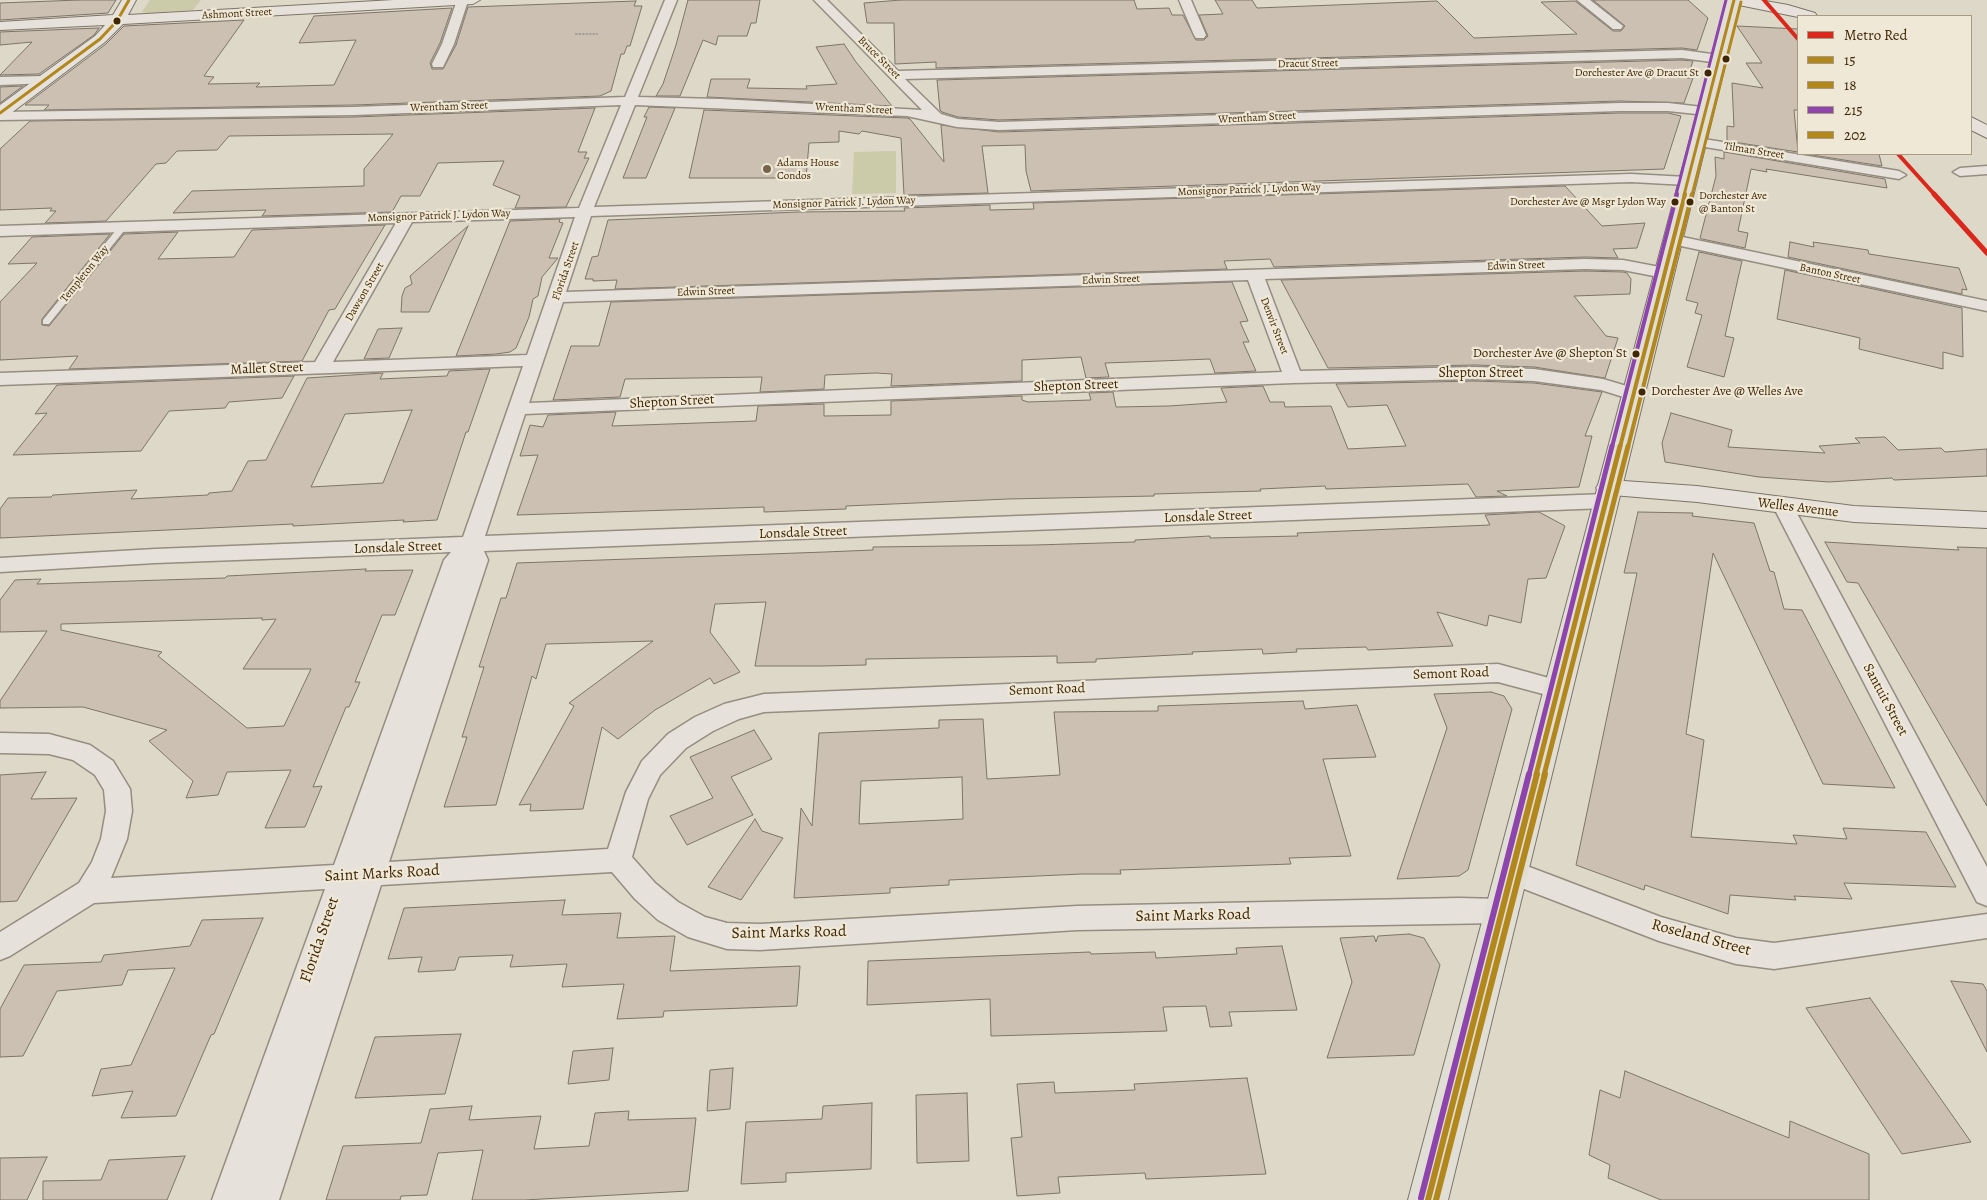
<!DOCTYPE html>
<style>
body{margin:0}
#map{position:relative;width:1987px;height:1200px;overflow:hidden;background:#ded8c9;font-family:Alegreya,serif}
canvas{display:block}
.legend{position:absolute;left:1797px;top:15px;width:175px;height:140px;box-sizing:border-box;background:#efe8d6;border:1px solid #a99b82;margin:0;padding:6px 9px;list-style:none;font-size:15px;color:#3f2705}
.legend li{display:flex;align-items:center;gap:10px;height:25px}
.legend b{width:25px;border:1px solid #a99b82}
</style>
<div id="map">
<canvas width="1987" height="1200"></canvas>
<ul class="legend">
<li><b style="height:6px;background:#da291c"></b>Metro Red</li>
<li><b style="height:6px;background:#b2871c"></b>15</li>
<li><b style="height:6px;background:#b2871c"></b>18</li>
<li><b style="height:6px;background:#8e44ad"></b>215</li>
<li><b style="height:6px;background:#b2871c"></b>202</li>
</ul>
</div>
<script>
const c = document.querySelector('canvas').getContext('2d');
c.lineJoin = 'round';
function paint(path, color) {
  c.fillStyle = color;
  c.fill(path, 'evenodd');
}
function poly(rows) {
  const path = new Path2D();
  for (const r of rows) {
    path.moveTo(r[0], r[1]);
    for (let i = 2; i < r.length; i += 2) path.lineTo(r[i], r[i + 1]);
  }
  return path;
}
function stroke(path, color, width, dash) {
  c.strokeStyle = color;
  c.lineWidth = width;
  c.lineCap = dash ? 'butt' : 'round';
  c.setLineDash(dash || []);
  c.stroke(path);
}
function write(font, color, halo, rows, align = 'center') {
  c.font = font + ' Alegreya,serif';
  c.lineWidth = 4.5;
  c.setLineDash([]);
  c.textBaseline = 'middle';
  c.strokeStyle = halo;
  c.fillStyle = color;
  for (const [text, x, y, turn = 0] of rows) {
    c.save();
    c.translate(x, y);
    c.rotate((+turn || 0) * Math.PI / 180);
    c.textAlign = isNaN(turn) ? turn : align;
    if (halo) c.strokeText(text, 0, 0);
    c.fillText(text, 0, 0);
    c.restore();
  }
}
paint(poly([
 [150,0,201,0,193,10,148,13,142,12],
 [896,151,896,193,852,194,854,152]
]), '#cbcaa9');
const building = poly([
 [79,0,116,0,108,13,0,20,0,3,79,0],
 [688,0,760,0,756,23,751,23,747,36,718,36,716,45,703,40,680,96,656,96,663,84,676,45,688,0],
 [901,0,1134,0,1137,9,1169,8,1172,15,1183,15,1196,40,1204,40,1208,36,1199,15,1223,14,1215,0,1252,0,1257,8,1437,1,1474,38,1577,34,1541,2,1575,1,1613,31,1621,31,1625,26,1593,0,1688,0,1708,18,1697,50,1682,48,936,68,936,62,895,64,894,23,867,23,864,3,901,0],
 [636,1,634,6,642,6,630,46,627,46,624,54,621,54,611,91,600,96,354,105,44,110,49,105,25,105,106,44,124,26,244,20,204,76,214,77,208,84,260,83,256,87,334,85,356,40,299,43,314,16,452,8,440,43,430,63,432,69,443,69,456,45,468,7,636,1],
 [1737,26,1798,29,1798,110,1794,110,1798,152,1727,141,1727,126,1734,127,1732,83,1763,88,1746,63,1762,63,1737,26],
 [99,28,94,35,39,74,0,75,32,42,0,45,0,32,99,28],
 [844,44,856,62,892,106,707,97,711,79,750,79,747,88,807,89,806,86,837,84,816,47,844,44],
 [1682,60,1693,61,1687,78,1693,78,1684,103,1620,101,999,120,958,117,942,112,940,110,937,80,1682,60],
 [23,86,0,103,0,87,23,86],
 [649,107,675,108,646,178,623,178,647,117,644,117,649,107],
 [595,108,578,152,587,152,584,158,589,158,566,207,515,208,520,196,493,185,504,161,438,163,420,196,401,196,392,212,262,216,266,210,173,213,192,191,364,186,364,169,393,134,229,136,217,150,177,151,166,163,156,164,106,221,45,223,56,211,50,211,52,208,0,210,0,149,30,121,354,117,595,108],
 [704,110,907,118,910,119,944,162,941,125,999,132,1620,113,1668,113,1681,116,1664,169,1031,191,1026,171,1025,145,982,146,988,193,904,195,901,138,862,131,859,134,839,131,839,142,809,143,806,178,689,178,704,110],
 [1724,152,1885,179,1887,188,1766,169,1767,172,1751,169,1738,231,1748,233,1745,248,1702,239,1700,238,1716,176,1715,157,1724,159,1724,152],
 [1806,154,1879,154,1882,166,1806,154],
 [1565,186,1602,226,1645,223,1637,248,1613,249,1618,258,1585,257,1274,267,1270,259,1224,261,1227,269,615,289,617,280,593,281,593,279,585,279,592,257,598,256,608,220,798,212,905,211,904,208,990,205,990,210,1034,209,1033,203,1565,186],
 [560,219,559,222,563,223,549,258,558,258,542,277,538,296,533,299,529,317,516,348,510,352,496,354,456,356,510,221,560,219],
 [385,225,335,309,329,310,302,361,69,369,78,356,0,360,0,302,37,263,8,264,32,237,110,234,42,319,42,325,49,326,124,234,178,232,158,259,234,257,252,230,385,225],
 [468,226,429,312,401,312,402,296,405,288,412,284,410,276,468,226],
 [1790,242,1814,247,1813,242,1868,250,1869,254,1959,268,1967,290,1962,289,1962,294,1788,257,1790,242],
 [1699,252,1742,261,1725,336,1734,338,1724,377,1687,367,1702,315,1695,313,1698,303,1686,300,1699,252],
 [1785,270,1962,308,1963,357,1943,352,1943,369,1859,349,1860,338,1777,319,1785,270],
 [1585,271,1623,272,1627,273,1631,279,1630,294,1574,296,1606,336,1618,338,1605,378,1534,367,1475,365,1328,368,1281,280,1585,271],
 [1232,282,1248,321,1240,322,1249,342,1243,342,1256,371,1215,373,1210,359,1160,361,1105,363,1109,377,1086,378,1081,357,1022,360,1022,381,891,386,892,374,876,373,825,375,824,389,760,392,762,377,625,379,620,397,553,400,571,346,599,346,611,302,1232,282],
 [402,328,389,358,364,359,378,329,402,328],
 [490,369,468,432,466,432,437,520,403,522,404,520,293,526,293,524,0,538,0,509,8,498,51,497,53,495,137,490,131,499,208,495,209,493,232,491,248,461,266,460,307,378,383,373,380,379,447,376,449,371,490,369],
 [412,410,383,483,311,487,345,414,412,410],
 [294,376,282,398,229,402,225,408,169,411,141,451,13,455,47,413,35,414,57,385,294,376],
 [1475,381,1534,383,1602,392,1585,436,1592,436,1579,487,1497,491,1507,496,1476,497,1468,484,1326,489,1325,486,1260,489,1261,491,1154,494,1154,496,1008,499,846,506,846,509,764,512,764,507,517,515,538,455,520,456,530,425,543,427,548,415,616,412,612,426,756,421,758,406,824,404,824,416,891,415,891,401,1022,396,1022,400,1028,402,1091,400,1089,393,1113,392,1116,407,1169,406,1227,402,1221,388,1263,386,1270,402,1284,402,1285,407,1331,406,1348,449,1406,446,1387,405,1348,407,1336,384,1475,381],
 [1671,413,1732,430,1728,447,1825,453,1819,446,1860,443,1855,438,1885,437,1898,450,1941,448,1945,452,1987,449,1987,476,1894,480,1892,478,1829,482,1759,477,1665,462,1662,443,1671,413],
 [1539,512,1565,526,1546,578,1528,579,1521,623,1489,615,1487,626,1437,612,1453,646,1368,650,1366,647,1296,649,1297,652,1263,654,1262,649,1192,652,1193,654,1096,659,1096,662,1057,663,1057,656,998,657,866,659,866,665,822,666,755,666,766,602,715,604,710,632,740,672,714,684,710,678,655,710,618,739,602,727,583,809,530,811,531,804,519,805,574,706,569,703,653,641,546,644,536,679,532,676,496,805,444,807,467,737,462,737,484,667,479,667,501,598,506,598,517,563,825,552,873,550,873,547,1035,545,1135,542,1135,540,1210,536,1210,538,1298,536,1297,533,1490,525,1485,515,1539,512],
 [1638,512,1693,513,1692,516,1754,523,1770,571,1774,572,1784,609,1802,610,1895,788,1823,784,1713,553,1686,734,1704,740,1691,837,1797,844,1793,835,1847,839,1843,828,1926,832,1956,887,1844,883,1852,899,1794,896,1796,900,1730,895,1728,914,1645,885,1644,890,1576,865,1637,573,1624,573,1638,512],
 [1825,542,1959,550,1957,547,1987,548,1987,806,1858,583,1847,582,1825,542],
 [366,569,365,571,413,570,395,615,382,615,355,682,360,682,349,707,346,707,313,787,322,786,305,827,265,828,291,770,227,772,218,795,186,798,193,781,149,741,167,730,83,707,0,708,0,701,47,631,0,632,0,600,15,580,41,579,37,584,225,578,227,576,366,569],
 [262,618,262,620,276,619,243,669,311,669,284,726,247,728,158,656,162,652,61,630,61,624,262,618],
 [1491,692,1504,696,1512,709,1468,870,1459,876,1397,879,1447,728,1434,694,1491,692],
 [1303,701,1305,709,1357,705,1376,757,1323,759,1351,856,1289,858,1291,864,1120,870,1121,874,1082,874,949,880,949,885,890,888,890,893,794,898,801,808,812,826,819,733,939,728,939,720,983,719,987,779,1060,775,1054,712,1158,711,1158,706,1303,701],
 [962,777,963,819,859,824,861,781,962,777],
 [754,730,772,759,731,777,753,815,687,845,670,816,713,798,690,757,754,730],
 [46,772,31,799,77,798,17,901,0,902,0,775,46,772],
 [755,819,762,831,783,838,741,900,708,887,755,819],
 [565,900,562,915,621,913,617,938,675,936,670,971,800,966,797,1006,664,1011,663,1017,617,1019,624,984,562,987,567,964,510,967,513,955,459,957,455,970,418,972,422,957,388,959,404,908,565,900],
 [263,918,214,1034,211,1035,176,1116,121,1118,133,1091,92,1096,101,1069,131,1065,175,968,128,970,122,985,57,991,23,1056,0,1057,0,1009,24,965,101,962,104,955,190,946,202,920,263,918],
 [1409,934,1424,938,1440,965,1414,1055,1327,1058,1352,982,1340,938,1374,936,1376,942,1378,936,1409,934],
 [1282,946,1297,1010,1229,1012,1232,1026,1210,1027,1206,1006,1163,1007,1167,1031,991,1036,990,999,867,1005,868,961,1090,952,1091,954,1155,952,1156,958,1237,954,1236,948,1282,946],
 [1951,981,1983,984,1987,991,1987,1052,1951,981],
 [1870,998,1971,1142,1902,1154,1806,1008,1870,998],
 [461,1034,445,1094,355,1098,375,1037,461,1034],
 [613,1048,609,1080,568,1084,573,1051,613,1048],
 [733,1068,730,1109,707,1111,710,1070,733,1068],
 [1625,1071,1789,1138,1790,1121,1869,1154,1869,1200,1661,1200,1608,1178,1610,1165,1589,1155,1600,1090,1620,1098,1625,1071],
 [1247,1078,1266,1174,1146,1179,1145,1173,1058,1177,1060,1193,1017,1196,1011,1138,1022,1137,1017,1084,1054,1082,1055,1093,1135,1090,1134,1084,1247,1078],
 [967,1093,969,1161,917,1163,916,1095,967,1093],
 [872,1103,871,1169,786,1173,786,1182,741,1184,746,1122,822,1119,823,1106,872,1103],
 [472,1106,469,1120,541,1116,534,1149,589,1146,595,1113,629,1111,628,1120,696,1118,688,1191,524,1200,472,1200,483,1150,438,1153,427,1195,401,1196,400,1200,326,1200,343,1146,421,1143,430,1109,472,1106],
 [185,1156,167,1200,43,1200,43,1181,101,1180,109,1160,185,1156],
 [47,1157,27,1200,0,1200,0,1158,47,1157]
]);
paint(building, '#ccc0b3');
stroke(building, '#7c7568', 1);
const lane = poly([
 [121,224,128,226,49,324,43,324,43,320,121,224]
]);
const street = poly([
 [457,0,468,1,454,44,443,67,433,67,432,64,442,44,457,0],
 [665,0,677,0,638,97,720,99,922,110,814,0,827,0,898,71,1682,50,1719,55,1725,59,1719,63,1682,58,905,79,941,114,958,119,999,122,1620,103,1668,103,1711,108,1713,111,1711,114,1706,115,1668,111,1620,111,999,130,957,127,907,116,635,105,594,207,1631,174,1687,177,1694,181,1687,185,1631,182,591,216,566,292,1585,259,1623,260,1670,269,1672,273,1670,277,1664,278,1623,270,1585,269,1265,279,1300,371,1475,367,1534,369,1603,379,1640,390,1642,394,1640,398,1633,400,1601,390,1534,381,1475,379,1293,383,525,414,485,536,1606,494,1613,496,1616,501,1613,506,1606,508,484,551,488,560,389,862,608,849,626,792,642,761,668,734,695,717,724,704,764,694,1498,664,1567,683,1570,689,1567,695,1558,698,1498,682,764,712,739,719,713,731,686,748,660,775,648,799,632,857,655,883,678,902,705,917,727,923,760,924,1077,906,1459,898,1501,899,1511,902,1515,911,1511,920,1501,923,1077,930,760,950,727,949,688,937,658,920,635,899,612,872,381,885,279,1200,212,1200,325,889,94,903,10,956,0,960,0,932,79,883,92,862,101,839,106,811,104,790,95,775,73,760,49,754,0,753,0,733,49,734,90,745,113,761,130,789,132,811,127,839,111,878,334,865,444,560,451,552,155,563,0,572,0,558,155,549,463,537,523,366,0,385,0,373,315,362,396,223,0,236,0,226,579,208,621,105,354,115,0,120,0,112,354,107,625,97,665,0],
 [575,217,527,355,333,362,412,222,575,217],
 [1248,280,1282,372,529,403,563,302,1248,280],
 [1179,0,1191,0,1206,35,1204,38,1196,38,1194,35,1179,0],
 [1577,0,1590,0,1623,26,1621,29,1613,29,1577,0],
 [44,76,51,80,49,83,0,85,0,77,44,76],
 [1698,138,1899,171,1906,175,1899,179,1693,145,1691,142,1698,138],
 [1987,166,1987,174,1960,176,1953,172,1960,168,1987,166],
 [1673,235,1987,301,1987,311,1667,243,1665,240,1673,235],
 [1783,499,1790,501,1793,506,1987,867,1987,906,1977,902,1773,506,1776,501,1783,499],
 [1511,860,1661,917,1736,938,1774,943,1987,914,1987,938,1774,969,1736,964,1659,941,1501,880,1497,872,1501,864,1511,860]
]);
const secondary = poly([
 [122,0,136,0,128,15,394,0,480,0,473,4,123,24,105,42,6,117,0,118,0,105,95,36,105,25,0,30,0,22,113,15,122,0],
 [1727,0,1760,0,1788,5,1815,13,1817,16,1798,17,1734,4,1727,0],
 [1971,117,1987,125,1987,138,1971,130,1971,117],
 [1609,480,1697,486,1854,506,1987,512,1987,528,1854,522,1697,502,1600,494,1596,488,1600,482,1609,480]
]);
const primary = poly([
 [1727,0,1741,0,1448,1200,1408,1200,1727,0]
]);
stroke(lane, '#948d80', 3);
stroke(street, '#948d80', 3);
stroke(secondary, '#7c7568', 2);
stroke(primary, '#7c7568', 2);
stroke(poly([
 [575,34,598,34]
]), '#a6a198', 2, [2.5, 1]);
paint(lane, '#e6e2db');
paint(street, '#e6e2db');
paint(secondary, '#e6e2db');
paint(primary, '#e1ded5');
stroke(poly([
 [1684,195,1734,0]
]), '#b2871c', 3);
stroke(poly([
 [1620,447,1685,194]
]), '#b2871c', 4);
stroke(poly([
 [1536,775,1620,446]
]), '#b2871c', 5);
stroke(poly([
 [1428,1200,1537,774]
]), '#b2871c', 6);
stroke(poly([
 [1692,195,1741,2]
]), '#b2871c', 3);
stroke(poly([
 [1628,447,1692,194]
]), '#b2871c', 4);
stroke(poly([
 [1544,775,1628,446]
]), '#b2871c', 5);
stroke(poly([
 [1436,1200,1545,774]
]), '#b2871c', 6);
stroke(poly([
 [1676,195,1726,0]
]), '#8e44ad', 3);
stroke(poly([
 [1612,447,1677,194]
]), '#8e44ad', 4);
stroke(poly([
 [1529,775,1612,446]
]), '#8e44ad', 5);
stroke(poly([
 [1421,1198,1529,774]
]), '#8e44ad', 6);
stroke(poly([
 [0,113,100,39,117,21,129,0]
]), '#b2871c', 3);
stroke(poly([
 [1764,0,1798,39],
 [1898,154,1935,195]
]), '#da291c', 4);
stroke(poly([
 [1934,194,1987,253]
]), '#da291c', 5);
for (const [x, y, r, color] of [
 [117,21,4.5,"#3f2705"],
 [1726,59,4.5,"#3f2705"],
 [1708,73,4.5,"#3f2705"],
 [767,169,5,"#77654a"],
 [1675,202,4.5,"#3f2705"],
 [1690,202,4.5,"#3f2705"],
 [1636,354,4.5,"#3f2705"],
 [1642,392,4.5,"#3f2705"]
]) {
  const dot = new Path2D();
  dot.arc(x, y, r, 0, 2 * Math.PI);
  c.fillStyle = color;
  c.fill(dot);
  stroke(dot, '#efe8d6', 2);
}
write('11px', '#3f2705', '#efe8d6', [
 ["Ashmont Street",237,14,-3],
 ["Bruce Street",879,58,45],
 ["Dracut Street",1308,64,-1],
 ["Wrentham Street",449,107,-2],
 ["Wrentham Street",854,109,3],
 ["Wrentham Street",1257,118,-3],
 ["Tilman Street",1754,151,9],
 ["Monsignor Patrick J. Lydon Way",1249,190,-2],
 ["Monsignor Patrick J. Lydon Way",844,203,-2],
 ["Monsignor Patrick J. Lydon Way",439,216,-2],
 ["Edwin Street",1516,266,-2],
 ["Florida Street",566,271,-71],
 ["Templeton Way",85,274,-51],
 ["Banton Street",1830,274,12],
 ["Edwin Street",1111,280,-2],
 ["Dawson Street",365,292,-60],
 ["Edwin Street",706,292,-2],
 ["Denvir Street",1274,326,69]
]);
write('11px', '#3f2705', '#efe8d6', [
 ["Dorchester Ave @ Dracut St",1699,73],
 ["Dorchester Ave",1699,196,"left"],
 ["@ Banton St",1699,209,"left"],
 ["Dorchester Ave @ Msgr Lydon Way",1666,202]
], 'right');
write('11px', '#3f2705', '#efe8d6', [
 ["Adams House",777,163],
 ["Condos",777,176]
], 'left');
write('13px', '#3f2705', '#efe8d6', [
 ["Dorchester Ave @ Shepton St",1627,354],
 ["Dorchester Ave @ Welles Ave",1651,392,"left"]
], 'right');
write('14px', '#3f2705', '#efe8d6', [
 ["Mallet Street",267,369,-2],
 ["Shepton Street",1481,374],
 ["Shepton Street",1076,386,-2],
 ["Shepton Street",672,402,-3],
 ["Welles Avenue",1798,508,7],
 ["Lonsdale Street",1208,517,-2],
 ["Lonsdale Street",803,533,-2],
 ["Lonsdale Street",398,548,-2],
 ["Semont Road",1451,674,-2],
 ["Semont Road",1047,690,-2],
 ["Santuit Street",1885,700,62]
]);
write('16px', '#3f2705', '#efe8d6', [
 ["Saint Marks Road",382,874,-3],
 ["Saint Marks Road",1193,916,-1],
 ["Saint Marks Road",789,933,-1],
 ["Roseland Street",1701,938,15],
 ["Florida Street",320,940,-71]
]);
</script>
